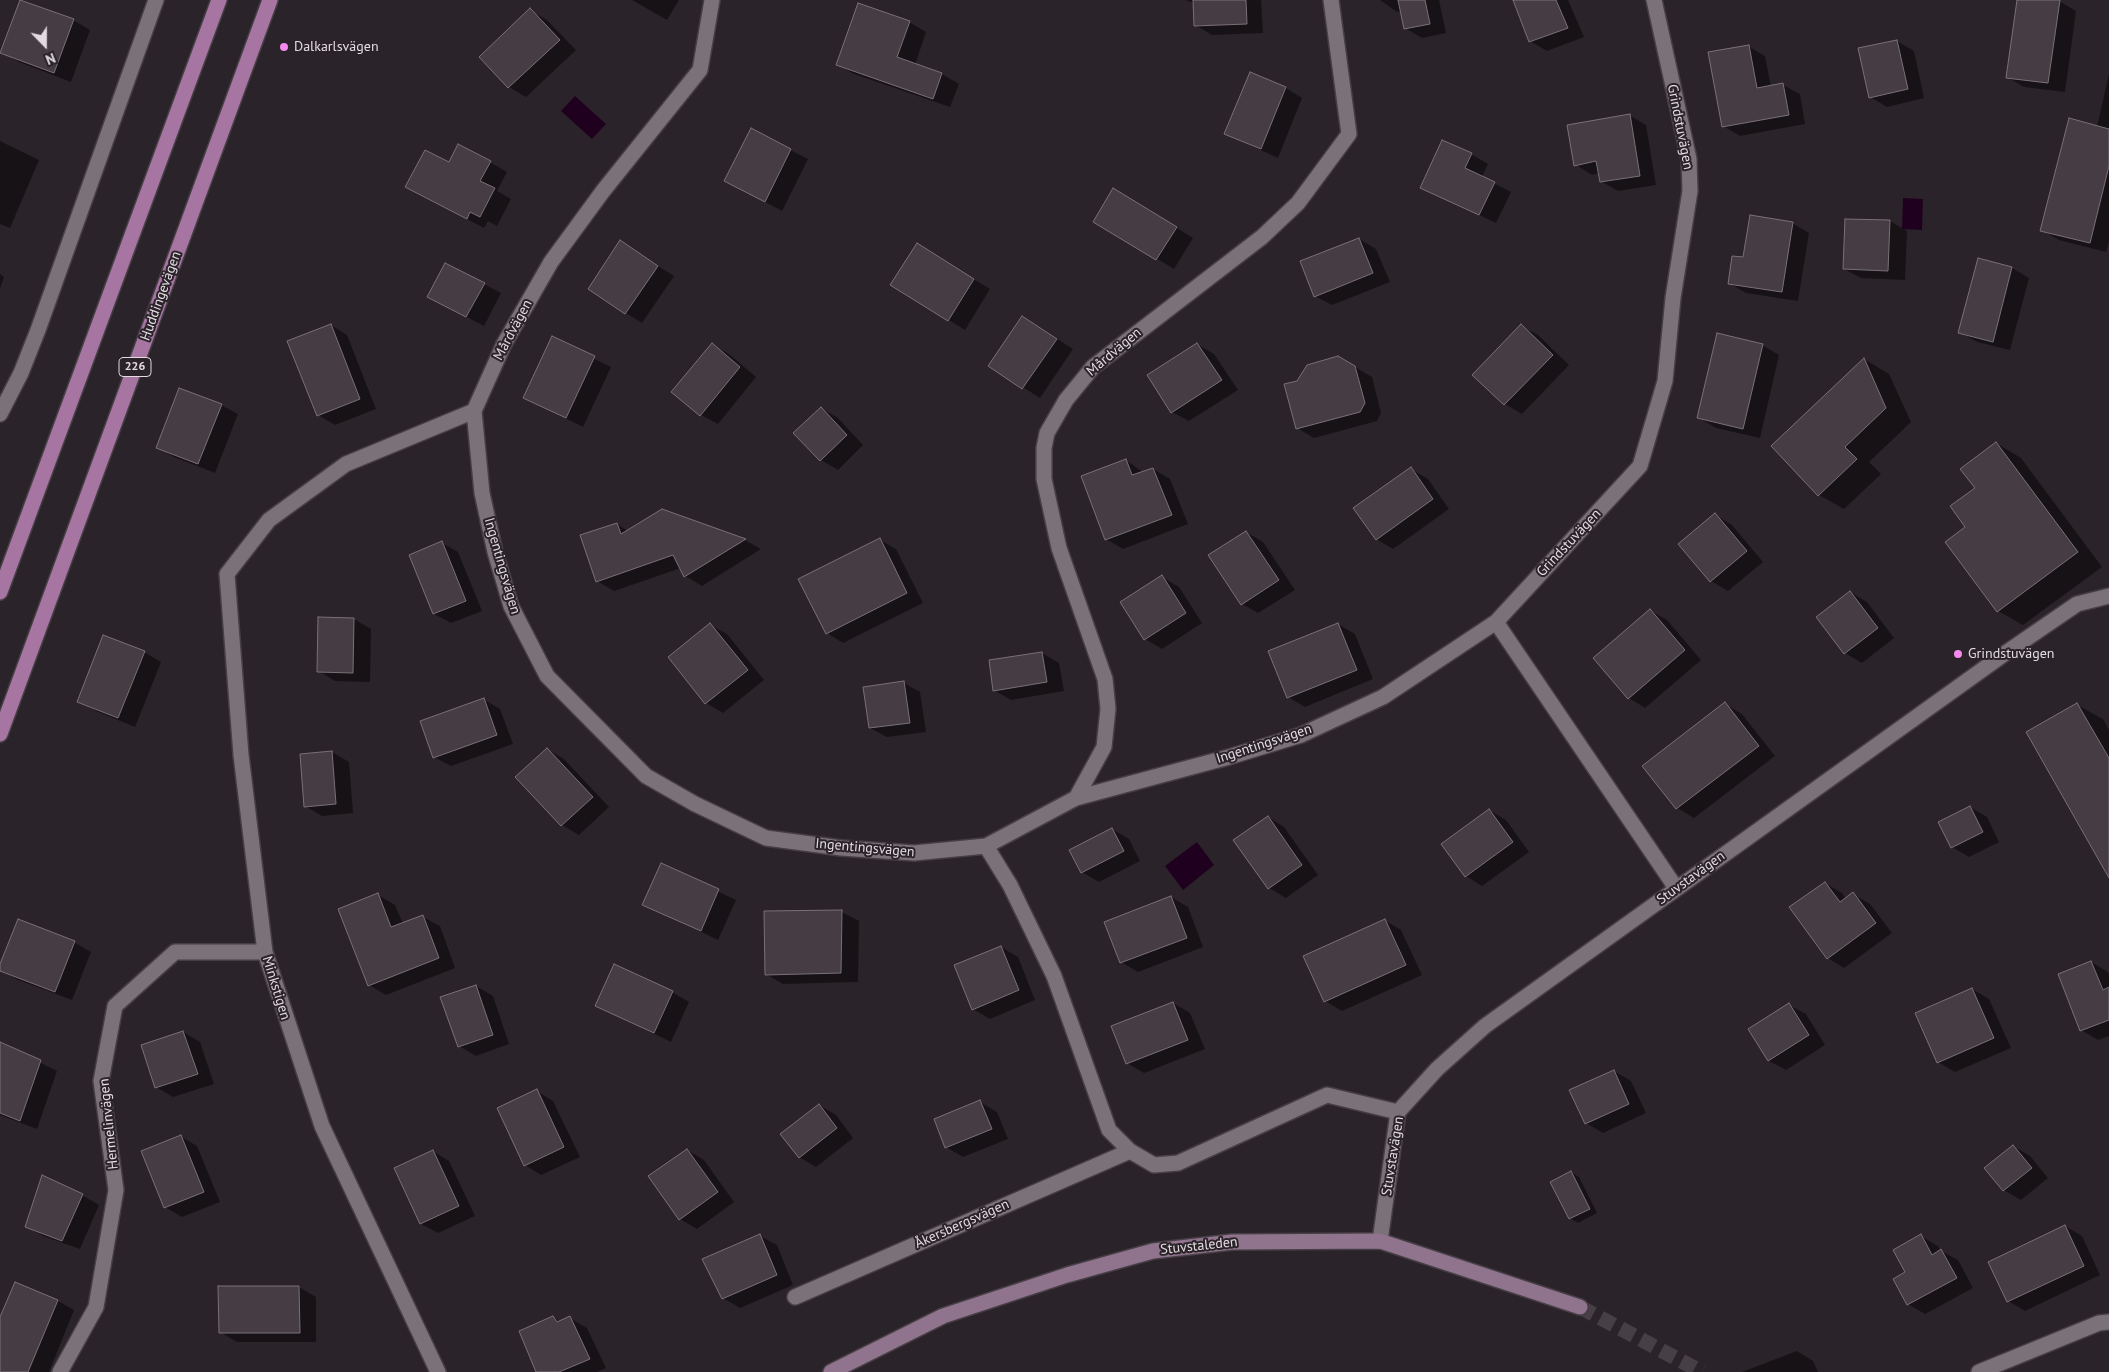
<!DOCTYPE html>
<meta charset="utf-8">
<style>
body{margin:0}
#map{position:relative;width:2109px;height:1372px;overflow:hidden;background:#2b232a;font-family:"PT Sans",sans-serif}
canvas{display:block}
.north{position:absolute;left:20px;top:20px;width:50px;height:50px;-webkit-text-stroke:4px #2b232a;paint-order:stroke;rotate:158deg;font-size:14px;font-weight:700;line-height:20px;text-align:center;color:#e2dce1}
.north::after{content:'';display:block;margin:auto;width:18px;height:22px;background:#e2dce1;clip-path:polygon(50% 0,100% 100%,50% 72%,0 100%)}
</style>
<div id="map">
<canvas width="2109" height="1372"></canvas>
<div class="north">N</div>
</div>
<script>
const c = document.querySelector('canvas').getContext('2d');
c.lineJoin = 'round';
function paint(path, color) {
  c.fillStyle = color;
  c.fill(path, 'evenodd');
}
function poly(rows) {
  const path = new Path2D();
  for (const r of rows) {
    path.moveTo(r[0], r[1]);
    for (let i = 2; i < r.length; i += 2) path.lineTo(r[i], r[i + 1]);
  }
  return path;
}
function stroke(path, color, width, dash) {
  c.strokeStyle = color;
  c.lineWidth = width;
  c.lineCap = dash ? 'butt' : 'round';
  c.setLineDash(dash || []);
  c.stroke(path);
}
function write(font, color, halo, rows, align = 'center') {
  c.font = font + ' "PT Sans",sans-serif';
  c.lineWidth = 4;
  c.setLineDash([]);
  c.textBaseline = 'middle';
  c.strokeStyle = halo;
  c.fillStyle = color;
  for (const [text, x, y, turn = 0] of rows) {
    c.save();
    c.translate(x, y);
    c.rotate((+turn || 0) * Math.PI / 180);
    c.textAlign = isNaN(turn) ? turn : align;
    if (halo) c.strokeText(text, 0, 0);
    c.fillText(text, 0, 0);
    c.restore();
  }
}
paint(poly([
 [575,96,606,124,592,139,561,111],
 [1903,198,1923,199,1922,230,1902,229],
 [1197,842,1214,865,1183,890,1165,866]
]), '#20001f');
paint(poly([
 [632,0,679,0,667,20],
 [1185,0,1261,0,1263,33,1212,35,1195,25,1194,3],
 [1380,0,1439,0,1446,33,1422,38,1405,28,1401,11,1397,12],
 [1515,0,1568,0,1584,37,1547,51,1530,41],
 [2018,0,2059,1,2076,11,2065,92,2024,87,2007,77],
 [530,10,547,20,576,50,526,97,509,87],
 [73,20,90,30,71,82,19,62,2,52],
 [909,22,926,32,915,65,942,74,959,84,950,107,854,74,837,64],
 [1897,41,1914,51,1924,98,1887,107,1870,97],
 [1748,46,1765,56,1771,87,1783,85,1800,94,1805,124,1740,136,1723,126],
 [2109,74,2109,242,2106,252,2059,240,2042,230,2097,127],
 [1286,88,1302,98,1278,158,1226,134],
 [1629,115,1646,125,1656,185,1618,191,1601,181,1599,173,1592,175,1576,165],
 [751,130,808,159,782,211,726,181],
 [0,141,39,160,10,228,0,224],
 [1471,154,1488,164,1482,177,1511,192,1496,223,1422,188],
 [490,162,507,172,497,191,511,199,497,226,488,221,484,228,423,196],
 [1130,199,1193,238,1174,269,1095,221],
 [1890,221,1907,231,1905,280,1861,278,1844,269],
 [1792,223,1809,233,1798,301,1746,293,1729,283,1744,259],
 [1359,239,1376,249,1390,282,1332,305,1315,296],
 [620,242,674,276,642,323,626,313],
 [934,255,990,289,965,330,949,320],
 [1979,260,2012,268,2029,278,2010,350,1977,342,1960,332],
 [0,274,4,277,0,289],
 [484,284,501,293,484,326,446,306],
 [1023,317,1073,349,1040,398,990,366],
 [331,325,347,335,376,409,335,425,318,415],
 [1521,326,1538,335,1569,365,1522,414,1505,404,1474,375],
 [552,338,611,367,583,427,525,398],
 [1197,344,1214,354,1238,390,1189,421,1172,412],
 [712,345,729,354,756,377,718,424,701,415],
 [1762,345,1779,355,1760,438,1716,428,1699,418],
 [1864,359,1889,374,1911,422,1869,462,1881,474,1844,509,1819,495],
 [1355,367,1372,377,1381,413,1377,421,1314,438,1297,428],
 [221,405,238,414,215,473,174,457,157,447],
 [821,408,838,418,863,445,838,470,821,460],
 [1996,443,2021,458,2102,567,2023,625,1998,611,1967,528,1976,488],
 [1126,460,1144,473,1153,469,1170,479,1188,524,1123,549,1106,539],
 [1411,469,1428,479,1449,509,1393,549,1376,539],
 [662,510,745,540,761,549,702,586,685,576,681,568,614,591,597,581,617,524,628,531],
 [1715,515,1732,525,1763,562,1728,591,1711,581,1680,545],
 [1246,532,1263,542,1295,590,1258,613,1242,604],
 [880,540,896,549,923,603,843,643,827,633],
 [442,543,458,552,482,611,451,623,434,614],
 [1162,577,1179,587,1202,623,1162,649,1145,639],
 [1850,592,1867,602,1894,638,1862,663,1845,653],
 [1651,611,1667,620,1701,660,1645,708,1629,698],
 [354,619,371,629,370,682,335,681,319,671],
 [1338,624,1355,634,1373,679,1305,707,1288,697],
 [710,625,727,634,764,680,723,713,706,703,669,657],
 [144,652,161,662,135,727,96,711,79,701],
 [1042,653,1059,663,1064,691,1011,700,994,690,990,661],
 [904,683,920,692,926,732,887,737,870,728],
 [483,699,500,709,513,744,451,766,434,757],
 [1725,704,1742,714,1775,756,1694,818,1677,808],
 [2077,705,2103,719,2109,730,2109,876],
 [547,749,564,759,609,807,579,835,562,825,517,777],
 [332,752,349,762,353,813,322,816,305,806],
 [1970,807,1987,817,1999,842,1969,857,1952,847],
 [1489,810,1506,820,1529,852,1482,886,1466,876],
 [1268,817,1284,827,1318,875,1286,898,1269,888],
 [1112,829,1129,839,1140,861,1099,882,1082,872],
 [662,865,736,900,718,940,644,904],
 [1825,883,1842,893,1846,899,1853,894,1870,904,1892,933,1844,968,1828,958],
 [378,895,395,905,403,924,423,917,440,926,455,968,386,995,369,985],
 [1171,897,1188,907,1203,947,1138,972,1121,962],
 [842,912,859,921,858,982,783,984,766,974],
 [1384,920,1401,930,1422,975,1342,1011,1325,1001,1305,956],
 [74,942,91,952,72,1000,16,979,0,970],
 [1001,947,1018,957,1035,1000,990,1019,973,1009],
 [2091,962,2108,972,2109,975,2109,1036,2098,1040,2081,1030],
 [476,986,493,996,509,1044,476,1056,459,1046],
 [1972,989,1989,999,2011,1048,1955,1072,1938,1062],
 [672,992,689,1002,671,1042,596,1005],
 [1173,1003,1190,1013,1205,1049,1144,1073,1127,1063],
 [1789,1005,1806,1014,1825,1045,1786,1070,1769,1061,1750,1030],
 [183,1032,200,1042,214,1084,173,1097,156,1087],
 [0,1043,57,1071,37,1129,0,1115],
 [1614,1071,1631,1081,1646,1113,1603,1133,1586,1123],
 [537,1091,553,1101,580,1157,541,1175,525,1165],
 [980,1102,997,1112,1008,1139,963,1157,946,1147],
 [819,1105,836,1115,853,1138,816,1167,799,1157],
 [180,1136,197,1146,220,1202,182,1217,165,1207],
 [2013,1146,2030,1156,2048,1178,2021,1200,2004,1190],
 [687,1150,704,1160,734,1202,697,1229,680,1219],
 [433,1151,449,1161,475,1216,438,1233,421,1224,395,1169],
 [1571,1172,1579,1177,1597,1213,1578,1223,1570,1218],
 [82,1195,99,1205,80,1249,43,1236,26,1226],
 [2065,1226,2082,1236,2100,1275,2025,1311,2008,1301],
 [760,1236,777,1245,793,1285,740,1308,723,1298],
 [1921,1236,1938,1246,1941,1251,1958,1260,1973,1288,1925,1314,1908,1304,1907,1273],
 [299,1287,316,1297,316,1342,237,1342,220,1332],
 [58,1301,74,1310,49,1372,0,1372,0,1320],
 [553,1317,561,1322,570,1318,587,1328,606,1368,597,1372,538,1372],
 [1797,1351,1813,1361,1818,1372,1742,1372]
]), '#0007');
const building = poly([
 [20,0,74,19,54,73,0,53,20,0],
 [1193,0,1246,0,1247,24,1194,26,1193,0],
 [1398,0,1425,0,1430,24,1404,29,1398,0],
 [1513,0,1556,0,1568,28,1529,42,1513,0],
 [2017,0,2060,0,2048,83,2006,78,2017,0],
 [858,3,910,21,897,57,942,73,933,99,836,65,858,3],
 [530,8,560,40,508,88,479,57,530,8],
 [1897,40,1908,89,1869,98,1858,48,1897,40],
 [1749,45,1757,88,1783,83,1789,115,1722,127,1708,52,1749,45],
 [1250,72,1286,87,1261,149,1224,134,1250,72],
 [1630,114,1640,176,1600,182,1596,161,1574,166,1567,125,1630,114],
 [2069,118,2109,129,2109,166,2090,243,2040,231,2069,118],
 [751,128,791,149,765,202,724,181,751,128],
 [1442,140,1472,153,1465,168,1495,182,1479,215,1420,188,1442,140],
 [458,144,491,161,480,181,495,188,480,217,470,212,467,219,405,187,425,150,449,162,458,144],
 [1113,188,1177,227,1156,260,1093,222,1113,188],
 [1750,215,1793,222,1782,292,1728,284,1732,256,1743,257,1750,215],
 [1845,219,1890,220,1888,271,1843,269,1845,219],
 [1359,238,1373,273,1314,297,1300,261,1359,238],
 [620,240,658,266,625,314,588,289,620,240],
 [917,243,974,279,948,321,890,285,917,243],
 [1978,258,2012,267,1993,342,1958,333,1978,258],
 [445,263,485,283,466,317,427,297,445,263],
 [1022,316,1057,339,1022,389,988,366,1022,316],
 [331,324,360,399,317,416,287,341,331,324],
 [1521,324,1553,355,1504,405,1472,375,1521,324],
 [1717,333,1763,344,1743,429,1697,418,1717,333],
 [552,336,595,356,566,418,523,398,552,336],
 [712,343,740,367,700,416,671,392,712,343],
 [1197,343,1222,380,1171,413,1147,375,1197,343],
 [1338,356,1355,366,1365,403,1360,412,1296,429,1284,384,1297,381,1307,365,1338,356],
 [1864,358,1886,408,1845,447,1857,459,1818,496,1771,446,1864,358],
 [179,388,222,404,198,464,156,448,179,388],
 [821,407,847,435,820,461,793,433,821,407],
 [1996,442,2078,552,1997,612,1945,542,1965,527,1950,506,1975,488,1960,469,1996,442],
 [1126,459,1132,475,1153,468,1172,515,1105,540,1081,476,1126,459],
 [1411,467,1433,499,1376,540,1353,508,1411,467],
 [662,509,746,539,684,577,673,555,596,582,580,535,617,523,621,534,662,509],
 [1715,513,1747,551,1710,582,1678,544,1715,513],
 [1246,531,1279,580,1241,605,1208,555,1246,531],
 [880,538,907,593,826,634,798,579,880,538],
 [442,541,466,601,433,614,409,555,442,541],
 [1162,575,1186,613,1144,640,1120,602,1162,575],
 [1850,591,1878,628,1844,654,1816,617,1850,591],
 [1650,609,1685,650,1628,699,1593,658,1650,609],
 [318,617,354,618,353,673,317,672,318,617],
 [710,623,748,670,705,704,668,657,710,623],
 [1338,623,1357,670,1287,698,1268,651,1338,623],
 [103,635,145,651,118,718,77,702,103,635],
 [1042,652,1047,682,993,691,989,660,1042,652],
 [904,681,910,723,869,728,863,687,904,681],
 [484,698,497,735,433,758,420,721,484,698],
 [1725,702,1759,746,1676,809,1642,766,1725,702],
 [2077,703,2109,758,2109,878,2026,732,2077,703],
 [547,748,593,797,561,826,515,777,547,748],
 [332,751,336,804,304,807,300,754,332,751],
 [1970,806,1983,832,1951,848,1938,822,1970,806],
 [1489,809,1513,842,1465,877,1441,844,1489,809],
 [1268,816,1302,865,1268,889,1233,840,1268,816],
 [1112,828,1124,851,1081,873,1069,850,1112,828],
 [661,863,719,889,701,931,642,905,661,863],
 [1825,882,1840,902,1853,892,1876,923,1827,959,1789,907,1825,882],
 [378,893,391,927,423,915,439,958,368,986,338,909,378,893],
 [1171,896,1187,938,1120,963,1104,922,1171,896],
 [842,910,841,973,765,975,764,911,842,910],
 [18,919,75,941,55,992,0,971,0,964,18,919],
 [1385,919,1406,965,1324,1002,1303,956,1385,919],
 [1001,946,1019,990,972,1010,954,965,1001,946],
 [2091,961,2103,990,2109,987,2109,1020,2080,1031,2058,974,2091,961],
 [614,964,673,991,654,1033,595,1006,614,964],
 [476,985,493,1035,458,1047,440,997,476,985],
 [1972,988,1994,1038,1937,1063,1915,1013,1972,988],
 [1173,1002,1188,1040,1126,1064,1111,1026,1173,1002],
 [1789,1003,1809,1035,1768,1061,1748,1029,1789,1003],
 [183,1031,198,1074,155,1088,141,1045,183,1031],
 [0,1042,41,1060,20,1121,0,1113,0,1042],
 [1614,1070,1629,1104,1585,1124,1569,1090,1614,1070],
 [537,1089,564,1147,524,1166,497,1108,537,1089],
 [980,1100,992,1129,945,1148,934,1119,980,1100],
 [819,1104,837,1128,799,1158,780,1134,819,1104],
 [181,1135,204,1192,164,1208,141,1151,181,1135],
 [2013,1145,2032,1168,2003,1191,1984,1168,2013,1145],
 [687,1149,718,1192,679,1220,648,1176,687,1149],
 [433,1150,459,1206,420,1224,394,1168,433,1150],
 [1571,1171,1590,1209,1569,1219,1550,1182,1571,1171],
 [42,1175,83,1194,62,1241,25,1227,42,1175],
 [2065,1225,2084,1266,2007,1302,1988,1262,2065,1225],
 [760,1234,777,1275,722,1299,702,1259,760,1234],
 [1921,1234,1932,1255,1941,1249,1957,1278,1907,1305,1893,1279,1905,1272,1893,1250,1921,1234],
 [15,1282,58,1300,28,1372,0,1372,0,1317,15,1282],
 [218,1286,299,1286,300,1333,219,1333,218,1286],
 [553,1316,557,1322,570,1316,590,1359,559,1372,536,1372,519,1331,553,1316]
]);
paint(building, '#453c44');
stroke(building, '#7a7079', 1);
stroke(poly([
 [1580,1307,1702,1372]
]), '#463f45', 15, [15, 8]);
const street = poly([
 [1654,0,1689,159,1690,191,1673,298,1665,381,1640,466,1496,622,1676,888],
 [474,411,482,493,495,552,511,606,547,676,646,776,695,804,766,838,841,848,914,853,986,846,1076,798,1229,757,1301,735,1383,697,1496,622],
 [0,414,21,373,38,330,156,0],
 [1076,798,1104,747,1108,709,1105,679,1059,548,1044,479,1044,448,1047,433,1066,400,1093,367,1262,237,1298,203,1349,134,1331,0],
 [986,846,1010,885,1054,976,1109,1130,1130,1151,1154,1165,1178,1163,1327,1095,1398,1112],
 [1380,1241,1398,1112,1437,1069,1485,1026,2007,652,2077,604,2109,596],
 [795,1297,1130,1151],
 [60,1372,96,1307,116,1190,101,1081,115,1006,175,952,265,952],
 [438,1372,322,1126,265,952,241,755,227,574,269,520,346,464,474,411,504,344,551,262,603,191,700,70,712,0],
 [1979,1372,2099,1323,2109,1322]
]);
const secondary = poly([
 [831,1372,943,1316,1067,1275,1153,1251,1232,1242,1380,1241,1580,1307]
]);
const primary = poly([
 [0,592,219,0],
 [0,734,270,0]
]);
stroke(street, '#453e44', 18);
stroke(secondary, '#453e44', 18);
stroke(primary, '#453e44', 18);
stroke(street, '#7b7179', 15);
stroke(secondary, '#90738d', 15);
stroke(primary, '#a675a2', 15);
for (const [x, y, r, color] of [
 [284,47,5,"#f589ee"],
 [1958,654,5,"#f589ee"]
]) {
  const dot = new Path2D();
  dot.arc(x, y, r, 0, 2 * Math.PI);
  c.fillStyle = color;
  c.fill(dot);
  stroke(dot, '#2b232a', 2);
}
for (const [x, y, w] of [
 [135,367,32]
]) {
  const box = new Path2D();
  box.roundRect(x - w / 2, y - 9.5, w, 19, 4);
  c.fillStyle = '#2b232a';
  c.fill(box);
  stroke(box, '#e2dce1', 1);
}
write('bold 12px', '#e2dce1', null, [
 ["226",135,367]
]);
write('14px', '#e2dce1', '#2b232a', [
 ["Dalkarlsvägen",294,47],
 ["Grindstuvägen",1968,654]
], 'left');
write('14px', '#e2dce1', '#2b232a', [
 ["Grindstuvägen",1680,127,79],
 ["Huddingevägen",161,296,-70],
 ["Mårdvägen",513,330,-62],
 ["Mårdvägen",1114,352,-40],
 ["Grindstuvägen",1569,543,-47],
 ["Ingentingsvägen",502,566,74],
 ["Ingentingsvägen",1264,744,-18],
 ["Ingentingsvägen",865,848,5],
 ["Stuvstavägen",1691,878,-36],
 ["Minkstigen",276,988,73],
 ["Hermelinvägen",109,1124,-96],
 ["Stuvstavägen",1393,1156,-81],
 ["Åkersbergsvägen",962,1224,-24],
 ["Stuvstaleden",1199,1246,-6]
]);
</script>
